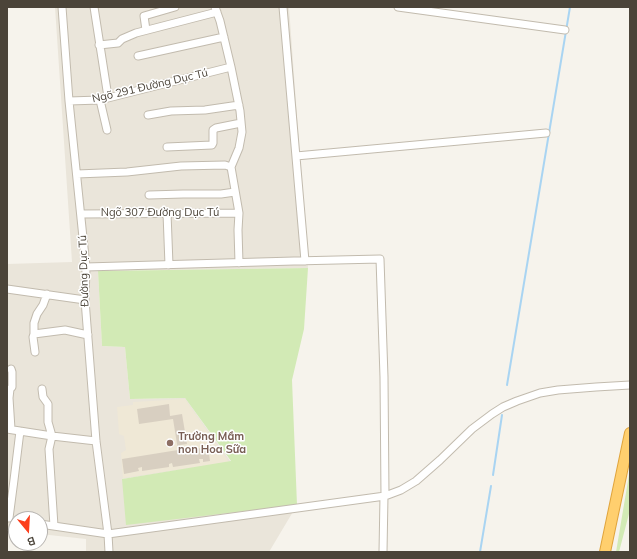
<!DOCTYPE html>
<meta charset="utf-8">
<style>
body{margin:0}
#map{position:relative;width:637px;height:559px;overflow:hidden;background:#f6f3ec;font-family:Mulish,sans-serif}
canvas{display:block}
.frame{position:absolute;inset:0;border:8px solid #4b4439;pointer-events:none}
.north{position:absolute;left:8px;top:511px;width:40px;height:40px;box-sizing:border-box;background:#fff;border:1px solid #b7b4b0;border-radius:50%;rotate:162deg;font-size:11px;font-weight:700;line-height:16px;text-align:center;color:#4b4439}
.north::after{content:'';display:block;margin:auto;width:14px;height:18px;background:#fc3f1d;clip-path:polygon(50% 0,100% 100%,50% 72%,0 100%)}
</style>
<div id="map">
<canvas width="637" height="559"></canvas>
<div class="frame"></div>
<div class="north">B</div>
</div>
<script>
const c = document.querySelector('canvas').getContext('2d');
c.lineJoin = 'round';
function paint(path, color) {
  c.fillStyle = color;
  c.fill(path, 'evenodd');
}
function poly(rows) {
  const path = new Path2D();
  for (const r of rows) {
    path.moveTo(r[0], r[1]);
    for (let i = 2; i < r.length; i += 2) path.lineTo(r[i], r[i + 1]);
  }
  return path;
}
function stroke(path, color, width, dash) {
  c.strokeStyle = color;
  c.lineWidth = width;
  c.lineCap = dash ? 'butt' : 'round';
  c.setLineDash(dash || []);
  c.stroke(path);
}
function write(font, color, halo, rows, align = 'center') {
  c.font = font + ' Mulish,sans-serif';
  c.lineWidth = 3;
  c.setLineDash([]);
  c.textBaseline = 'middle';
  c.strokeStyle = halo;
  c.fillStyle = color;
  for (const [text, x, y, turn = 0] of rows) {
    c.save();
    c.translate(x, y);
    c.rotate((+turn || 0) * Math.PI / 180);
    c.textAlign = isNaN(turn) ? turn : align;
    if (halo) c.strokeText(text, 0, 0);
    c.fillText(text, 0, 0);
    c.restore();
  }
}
paint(poly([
 [55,7,289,7,308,268,98,271,102,346,125,347,130,399,185,398,231,462,122,479,297,505,269,552,86,552,86,539,40,534,40,519,16,519,16,531,7,530,7,264,72,262]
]), '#eae5da');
paint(poly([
 [185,399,229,462,123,478,121,453,126,450,124,436,119,434,117,407,133,405,133,402]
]), '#efe8d6');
paint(poly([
 [308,268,304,329,292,380,297,505,126,525,122,479,231,461,185,398,130,399,125,347,102,346,98,271],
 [630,469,630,510,619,552,616,552]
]), '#d2eab5');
stroke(poly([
 [507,385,570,7],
 [493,475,502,415],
 [480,552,491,486]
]), '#a9d4f2', 2);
paint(poly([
 [169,404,170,416,182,414,187,444,180,445,181,451,208,447,210,461,203,462,203,459,199,459,200,463,173,467,172,463,169,464,169,467,142,471,142,467,138,468,139,471,124,474,122,459,178,450,173,419,139,424,137,409]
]), '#d8cfc1');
const minor = poly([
 [62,7,69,101,86,267,85,300,96,441,108,534,109,552],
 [94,7,108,97],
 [215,7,220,21,231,67,240,111,242,132,239,148,231,167,239,213,238,230,239,263],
 [283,7,305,261],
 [398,7,565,30],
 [146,30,144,16,175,7],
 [99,45,118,43,122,39,136,33,217,12],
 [138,56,224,37],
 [100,100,107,130],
 [69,101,100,100,231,67],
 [148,115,171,111,205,110,239,105],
 [167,147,212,145,213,143,213,130,216,128,241,123],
 [296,156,546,133],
 [77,174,127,172,181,166,225,165,231,167],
 [149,195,183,194,221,194,235,192],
 [167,213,169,265],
 [81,214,239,213],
 [86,267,294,261,380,259,384,377,385,496],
 [7,289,85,300],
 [34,334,34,323,37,314,43,305,47,294],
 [35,352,33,337,34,334,65,330,88,335],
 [11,369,12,372,12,387,10,389,9,398,11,429],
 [42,389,43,397,48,404,48,422,52,436,49,449,54,526],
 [7,429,52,436,96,441],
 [9,518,14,480,20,431],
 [40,524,108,534,385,496,401,490,416,481,440,460,472,429,492,414,503,407,517,401,540,393,558,390,596,387,630,385],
 [383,552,384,496]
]);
const highway = poly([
 [605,552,630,433]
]);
stroke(minor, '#c2bbae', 9);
stroke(highway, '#e0a43c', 12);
stroke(minor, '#fff', 7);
stroke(highway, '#ffcf6e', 10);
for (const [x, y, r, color] of [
 [170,443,4,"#8d6e63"]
]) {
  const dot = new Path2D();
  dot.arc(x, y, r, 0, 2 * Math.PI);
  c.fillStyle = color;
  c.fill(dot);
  stroke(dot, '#fff', 1.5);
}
write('11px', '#4b4439', '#fff', [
 ["Ngõ 291 Đường Dục Tú",150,86,-13],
 ["Ngõ 307 Đường Dục Tú",160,213],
 ["Đường Dục Tú",84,271,-92]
]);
write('bold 11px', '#785e54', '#fff', [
 ["Trường Mầm",178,437],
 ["non Hoa Sữa",178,450]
], 'left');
</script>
